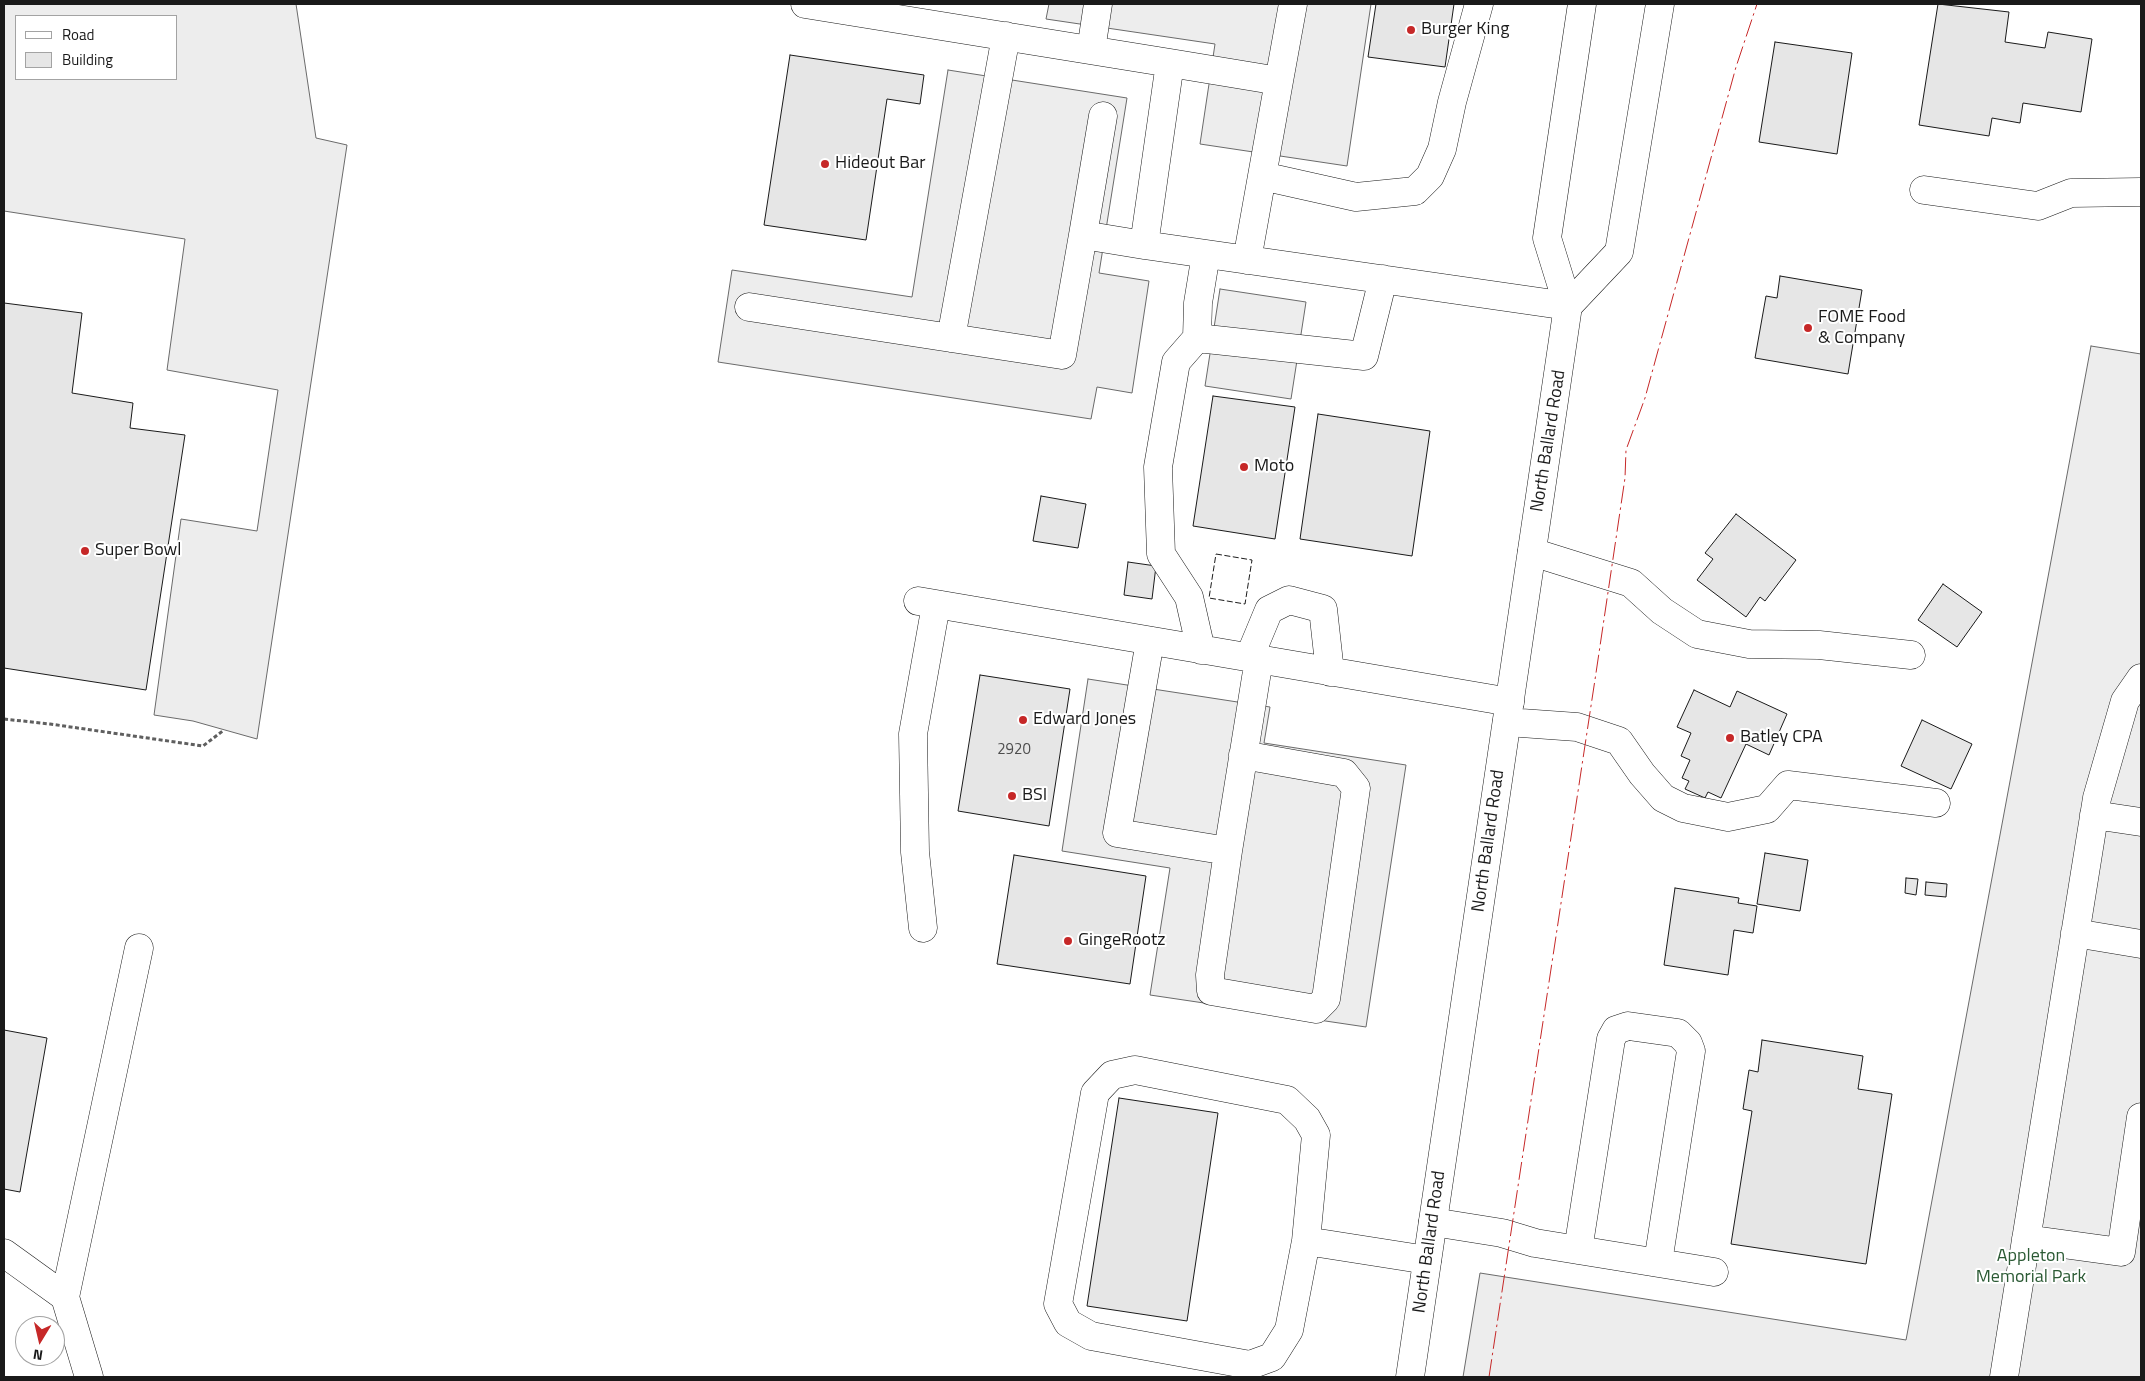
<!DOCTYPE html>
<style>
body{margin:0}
#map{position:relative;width:2145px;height:1381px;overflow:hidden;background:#fff;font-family:"Titillium Web",sans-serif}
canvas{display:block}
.frame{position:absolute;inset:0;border:5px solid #1a1a1a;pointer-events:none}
.legend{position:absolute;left:15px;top:15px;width:162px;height:65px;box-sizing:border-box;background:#fff;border:1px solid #a3a3a3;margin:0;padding:6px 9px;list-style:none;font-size:15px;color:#1a1a1a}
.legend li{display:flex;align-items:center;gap:10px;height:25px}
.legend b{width:25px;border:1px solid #a3a3a3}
.north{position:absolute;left:15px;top:1316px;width:50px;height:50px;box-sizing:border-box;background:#fff;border:1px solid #a3a3a3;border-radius:50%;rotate:189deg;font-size:14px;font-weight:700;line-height:20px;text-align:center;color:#1a1a1a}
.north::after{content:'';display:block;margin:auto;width:18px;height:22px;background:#c62828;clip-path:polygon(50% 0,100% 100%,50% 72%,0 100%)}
</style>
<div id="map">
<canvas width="2145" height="1381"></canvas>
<div class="frame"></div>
<ul class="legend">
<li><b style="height:6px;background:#fff"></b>Road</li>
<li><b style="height:14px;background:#e6e6e6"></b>Building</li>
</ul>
<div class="north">N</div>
</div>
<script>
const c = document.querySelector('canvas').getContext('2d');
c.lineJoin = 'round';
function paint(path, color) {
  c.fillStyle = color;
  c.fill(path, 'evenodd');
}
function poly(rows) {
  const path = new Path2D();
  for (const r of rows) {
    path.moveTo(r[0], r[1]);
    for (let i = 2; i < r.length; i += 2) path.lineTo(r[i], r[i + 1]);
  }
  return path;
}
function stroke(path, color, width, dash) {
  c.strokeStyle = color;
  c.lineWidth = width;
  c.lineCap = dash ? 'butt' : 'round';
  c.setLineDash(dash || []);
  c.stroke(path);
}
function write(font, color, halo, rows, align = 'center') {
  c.font = font + ' "Titillium Web",sans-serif';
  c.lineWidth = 4;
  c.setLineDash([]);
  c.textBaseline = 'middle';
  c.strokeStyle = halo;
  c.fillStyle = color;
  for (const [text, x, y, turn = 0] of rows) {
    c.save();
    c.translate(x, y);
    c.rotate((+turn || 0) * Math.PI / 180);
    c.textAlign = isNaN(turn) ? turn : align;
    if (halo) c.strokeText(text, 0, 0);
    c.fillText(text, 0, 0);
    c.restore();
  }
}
const built = poly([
 [4,4,296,4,316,138,347,145,257,739,193,721,154,715,181,519,257,531,278,390,167,370,185,239,4,211,4,4],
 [176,16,176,79,16,79,16,16,176,16],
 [1049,4,1371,4,1347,166,1200,144,1215,44,1046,19,1049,4],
 [948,70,1127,98,1099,273,1149,281,1132,393,1097,387,1091,419,718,362,732,270,912,297,948,70],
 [1220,289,1306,302,1291,399,1205,386,1220,289],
 [2091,346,2141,354,2141,1377,1463,1377,1480,1273,1906,1340,2091,346],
 [1088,679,1270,707,1264,743,1406,765,1366,1027,1150,995,1170,868,1062,851,1088,679]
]);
paint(built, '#ededed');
stroke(built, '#6a6a6a', 1);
const building = poly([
 [1376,4,1454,4,1445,67,1368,57,1376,4],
 [1938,4,2009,12,2005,42,2045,48,2048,32,2092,39,2081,112,2023,103,2020,123,1992,118,1989,136,1919,125,1938,4],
 [1775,42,1852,53,1837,154,1759,142,1775,42],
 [790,55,924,75,920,104,887,99,866,240,764,225,790,55],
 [1780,276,1862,290,1848,374,1755,358,1766,296,1777,298,1780,276],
 [4,303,82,313,72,393,133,403,130,428,185,435,146,690,4,668,4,303],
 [1213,396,1295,407,1275,539,1193,526,1213,396],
 [1318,414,1430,431,1412,556,1300,539,1318,414],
 [1041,496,1086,504,1078,548,1033,541,1041,496],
 [1736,514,1796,560,1765,601,1760,597,1746,617,1697,580,1713,559,1705,553,1736,514],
 [1128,562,1156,566,1152,599,1124,595,1128,562],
 [1943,584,1982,612,1957,647,1918,620,1943,584],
 [980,675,1070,689,1049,826,958,811,980,675],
 [1694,690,1730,707,1737,691,1787,714,1769,755,1746,744,1721,798,1708,792,1705,798,1685,789,1689,781,1682,778,1690,760,1681,756,1691,733,1677,727,1694,690],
 [1922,720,1972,744,1951,789,1901,766,1922,720],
 [1765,853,1808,860,1800,911,1757,904,1765,853],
 [1014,855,1146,876,1130,984,997,964,1014,855],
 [1906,878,1918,879,1916,895,1905,893,1906,878],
 [1926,882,1947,884,1946,897,1925,895,1926,882],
 [1675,888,1739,898,1738,903,1757,906,1753,933,1734,930,1728,975,1664,965,1675,888],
 [4,1030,47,1038,20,1192,4,1189,4,1030],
 [1762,1040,1863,1056,1858,1089,1892,1094,1866,1264,1731,1244,1752,1111,1743,1109,1749,1070,1758,1072,1762,1040],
 [1119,1098,1218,1113,1187,1321,1087,1306,1119,1098]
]);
paint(building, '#e6e6e6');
stroke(building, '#1a1a1a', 1);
const minor = poly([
 [805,4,1170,63,1144,245,1568,306],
 [1091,50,1098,4],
 [1170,63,1279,81,1247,260],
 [1279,81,1293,4],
 [1262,176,1356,197,1415,191,1430,176,1442,149,1452,102,1479,4],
 [1924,190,2038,206,2071,193,2141,192],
 [1083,235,1103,116],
 [1206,254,1198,303,1197,338,1364,356,1383,279],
 [749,307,1062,355,1083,235,1144,245],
 [951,338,1006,36],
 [1197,338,1176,362,1158,467,1161,554,1189,597,1201,650],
 [1532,552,1631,583,1662,611,1697,634,1749,644,1819,645,1911,655],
 [918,601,1510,702],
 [1150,641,1117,833,1228,851,1259,659],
 [1249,658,1269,610,1289,600,1323,609,1330,672],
 [1507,722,1577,727,1619,741,1642,774,1663,798,1683,808,1728,817,1767,809,1788,785,1936,803],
 [2094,815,2141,822],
 [1228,851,1210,975,1211,991,1316,1009,1326,999,1356,788,1344,773,1243,755],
 [923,928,915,852,913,734,936,605],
 [2075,933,2141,944],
 [1433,1222,1502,1233,1535,1243,1714,1272],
 [2026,1239,2121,1252,2141,1117],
 [1306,1241,1316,1135,1307,1119,1287,1100,1135,1070,1112,1075,1095,1093,1058,1304,1068,1323,1091,1336,1250,1365,1272,1357,1289,1330,1306,1241,1427,1260],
 [1578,1250,1611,1039,1616,1030,1628,1026,1678,1033,1688,1043,1691,1051,1658,1262],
 [4,1253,65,1297],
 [89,1377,65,1297,139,948],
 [2004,1377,2097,798,2125,701,2141,678]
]);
const major = poly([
 [1568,306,1619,252,1660,4],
 [1410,1377,1568,306,1547,238,1582,4]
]);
stroke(minor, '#1a1a1a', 29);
stroke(major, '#1a1a1a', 29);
stroke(poly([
 [4,719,50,724,203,746,224,730]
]), '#5f5f5f', 3, [4, 2.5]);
stroke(minor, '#fff', 28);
stroke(major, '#fff', 28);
stroke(poly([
 [1216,554,1252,560,1245,604,1209,598,1216,554]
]), '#1a1a1a', 1, [6, 2.5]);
stroke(poly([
 [1489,1377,1596,673,1625,478,1626,450,1645,398,1736,67,1757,4]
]), '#c62828', 1, [18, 4, 2.5, 4]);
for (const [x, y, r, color] of [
 [1411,30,5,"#c62828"],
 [825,164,5,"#c62828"],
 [1808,328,5,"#c62828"],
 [1244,467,5,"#c62828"],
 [85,551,5,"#c62828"],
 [1023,720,5,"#c62828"],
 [1730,738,5,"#c62828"],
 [1012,796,5,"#c62828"],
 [1068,941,5,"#c62828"]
]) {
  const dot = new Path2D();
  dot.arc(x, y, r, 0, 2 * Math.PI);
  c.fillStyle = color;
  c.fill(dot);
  stroke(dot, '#fff', 2);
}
write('15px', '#4d4d4d', null, [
 ["2920",1014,750]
]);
write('18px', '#1a1a1a', '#fff', [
 ["Burger King",1421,30],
 ["Hideout Bar",835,164],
 ["FOME Food",1818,318],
 ["& Company",1818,339],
 ["Moto",1254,467],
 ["Super Bowl",95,551],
 ["Edward Jones",1033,720],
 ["Batley CPA",1740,738],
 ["BSI",1022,796],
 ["GingeRootz",1078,941]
], 'left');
write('18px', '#1a1a1a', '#fff', [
 ["North Ballard Road",1549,441,-81],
 ["North Ballard Road",1489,841,-82],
 ["North Ballard Road",1430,1242,-82]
]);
write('18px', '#2b5a34', '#fff', [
 ["Appleton",2031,1257],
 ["Memorial Park",2031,1278]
]);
</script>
